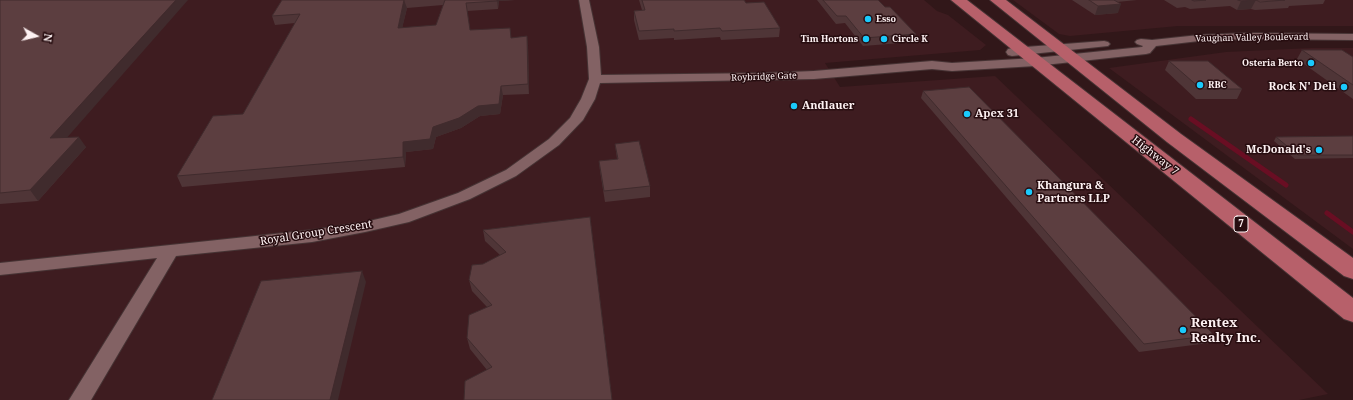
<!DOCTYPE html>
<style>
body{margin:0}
#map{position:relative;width:1353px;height:400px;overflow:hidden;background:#311719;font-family:"Noto Serif",serif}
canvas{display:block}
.north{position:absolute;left:16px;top:16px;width:40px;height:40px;-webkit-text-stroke:3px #270d10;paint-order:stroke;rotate:98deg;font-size:11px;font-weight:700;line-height:16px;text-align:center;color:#fdf1f2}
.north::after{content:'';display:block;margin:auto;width:14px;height:18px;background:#fdf1f2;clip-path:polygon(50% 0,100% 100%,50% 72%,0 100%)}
</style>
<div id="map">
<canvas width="1353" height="400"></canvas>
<div class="north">N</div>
</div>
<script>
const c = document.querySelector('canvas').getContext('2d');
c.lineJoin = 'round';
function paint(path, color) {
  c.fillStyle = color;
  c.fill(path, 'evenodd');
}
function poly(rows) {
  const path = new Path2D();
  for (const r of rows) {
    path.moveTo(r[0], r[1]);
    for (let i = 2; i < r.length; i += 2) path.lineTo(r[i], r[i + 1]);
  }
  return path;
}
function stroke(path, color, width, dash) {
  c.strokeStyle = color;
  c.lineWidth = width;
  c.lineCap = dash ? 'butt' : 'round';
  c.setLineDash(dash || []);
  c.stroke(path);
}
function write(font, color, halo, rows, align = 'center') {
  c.font = font + ' "Noto Serif",serif';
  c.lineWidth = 3;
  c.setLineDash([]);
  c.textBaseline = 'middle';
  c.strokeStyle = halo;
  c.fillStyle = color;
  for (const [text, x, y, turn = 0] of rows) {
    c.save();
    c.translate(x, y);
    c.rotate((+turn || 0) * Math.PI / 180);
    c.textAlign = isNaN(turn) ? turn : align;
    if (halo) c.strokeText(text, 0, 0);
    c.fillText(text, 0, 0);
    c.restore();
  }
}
paint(poly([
 [0,0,924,0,937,11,948,15,986,45,980,50,825,63,840,87,995,76,1328,394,1299,400,0,400],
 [1013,0,1353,0,1353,26,1178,26,1070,36,1059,34],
 [1311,48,1353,48,1353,249,1109,68,1226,52]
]), '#3e1c20');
stroke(poly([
 [1191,119,1286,185],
 [1327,213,1353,232]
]), '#690e23', 5);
const street = poly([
 [579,0,589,0,599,47,601,75,766,73,814,71,932,61,952,63,1035,58,1142,47,1143,46,1137,44,1135,42,1137,40,1141,39,1152,40,1199,35,1248,33,1353,34,1353,40,1248,39,1199,41,1156,46,1150,53,1146,54,1035,66,952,71,932,69,814,79,600,83,595,99,583,120,559,145,516,176,470,199,409,222,365,232,312,242,176,256,91,400,69,400,157,258,0,275,0,263,312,230,365,222,399,214,458,193,506,170,549,139,570,118,581,99,589,79,587,47,579,0],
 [1104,41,1108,42,1110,44,1108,46,1012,56,1008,55,1006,52,1008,49,1012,48,1104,41]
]);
const primary = poly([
 [951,0,967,0,1353,298,1353,322,1344,319,951,0],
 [990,0,1006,0,1181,134,1353,258,1353,279,1344,276,1167,142,990,0]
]);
stroke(street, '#463334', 2);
stroke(primary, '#463334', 2);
paint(street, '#836264');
paint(primary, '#b7606a');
paint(poly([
 [0,0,66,137,86,147,38,201,0,204],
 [282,0,515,0,499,1,498,9,467,11,470,30,512,38,528,45,529,94,503,95,500,114,480,116,461,128,436,137,433,149,406,152,405,167,182,187,177,176,243,114,295,23,275,25,272,16],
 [443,5,436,25,402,28,407,8],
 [639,0,744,0,746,3,780,28,779,37,721,40,720,37,674,40,674,38,639,40,634,20,634,11,642,10],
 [817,0,878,0,885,7,916,34,914,42,863,46,845,23,836,24],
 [1072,0,1137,0,1117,2,1118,13,1095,15],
 [1164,0,1325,0,1323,4,1289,6,1288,8,1255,10,1251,9,1237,10,1230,6,1190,9,1185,7,1177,8],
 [1302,50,1353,57,1353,99,1297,59],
 [1169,61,1242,89,1237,99,1196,99,1165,70],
 [923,91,1214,335,1209,343,1139,352,921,98],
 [1353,136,1353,158,1295,159,1274,141,1276,137],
 [615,144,650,186,650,197,605,202,600,171,599,161,617,159],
 [590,217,612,400,487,370,470,349,467,338,487,307,472,291,469,280,483,264,500,255,485,241,483,230]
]), '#4f3537');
paint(poly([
 [176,0,188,0,57,149,50,138],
 [404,0,407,8,400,37,398,28],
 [497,0,515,0,499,1,498,9],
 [1256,0,1251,9,1237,10,1241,1],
 [1121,4,1118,13,1095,15,1098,6],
 [527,36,528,45,529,94,528,84],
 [501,86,503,95,500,114,480,116,461,128,436,137,433,149,406,152,405,167,403,157,403,142,433,127],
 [79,137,86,147,38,201,30,190],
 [362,271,366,282,338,400,330,400]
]), '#402b2d');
const building = poly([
 [0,0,176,0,50,138,79,137,30,190,0,193,0,0],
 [282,0,404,0,398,28,436,25,445,0,497,0,497,1,466,3,470,30,510,28,511,38,527,36,528,84,501,86,499,104,478,106,459,118,433,127,430,139,403,142,403,157,177,176,213,116,243,114,300,14,272,16,282,0],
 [642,0,744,0,746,3,764,2,780,28,722,31,720,28,674,31,674,29,639,31,634,11,645,10,642,0],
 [823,0,878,0,885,7,890,7,916,34,864,38,846,16,837,16,823,0],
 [1089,0,1114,0,1121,4,1098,6,1089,0],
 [1192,0,1206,0,1194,1,1192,0],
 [1238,0,1285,0,1260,2,1256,0,1241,1,1238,0],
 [1302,50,1342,50,1353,57,1353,85,1302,50],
 [1169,61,1208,61,1242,89,1201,89,1169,61],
 [969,87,1214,335,1144,344,923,91,969,87],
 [1353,136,1353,155,1298,155,1276,137,1353,136],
 [639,141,650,186,604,191,599,161,618,159,615,144,639,141],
 [590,217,612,400,464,400,465,381,492,367,467,338,469,315,492,305,469,280,472,265,483,264,506,252,483,230,590,217],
 [362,271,330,400,212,400,261,281,362,271]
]);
paint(building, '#5c3e40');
stroke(building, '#402b2d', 1);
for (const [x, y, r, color] of [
 [868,19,4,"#1acafc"],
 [866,39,4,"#1acafc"],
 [884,39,4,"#1acafc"],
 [1311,63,4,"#1acafc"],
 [1200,85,4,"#1acafc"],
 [1344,87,4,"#1acafc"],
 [794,106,4,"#1acafc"],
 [967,114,4,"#1acafc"],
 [1319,150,4,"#1acafc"],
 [1029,192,4,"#1acafc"],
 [1183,330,4,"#1acafc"]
]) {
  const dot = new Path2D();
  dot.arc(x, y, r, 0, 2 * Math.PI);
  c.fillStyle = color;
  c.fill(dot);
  stroke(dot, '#270d10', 1.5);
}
write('bold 9px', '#fdf1f2', '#270d10', [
 ["Esso",876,19],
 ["Tim Hortons",858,39,"right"],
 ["Circle K",892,39],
 ["Osteria Berto",1303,63,"right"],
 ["RBC",1208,85]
], 'left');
write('9px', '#fdf1f2', '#270d10', [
 ["Vaughan Valley Boulevard",1252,38,-1],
 ["Roybridge Gate",764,77,-2]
]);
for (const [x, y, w] of [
 [1241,224,14]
]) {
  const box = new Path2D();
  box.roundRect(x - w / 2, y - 8, w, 16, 3);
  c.fillStyle = '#270d10';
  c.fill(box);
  stroke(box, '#fdf1f2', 1);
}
write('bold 10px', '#fdf1f2', null, [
 ["7",1241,224]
]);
write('bold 11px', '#fdf1f2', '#270d10', [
 ["Rock N' Deli",1336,87,"right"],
 ["Andlauer",802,106],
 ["Apex 31",975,114],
 ["McDonald's",1311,150,"right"],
 ["Khangura &",1037,186],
 ["Partners LLP",1037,199]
], 'left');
write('11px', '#fdf1f2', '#270d10', [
 ["Highway 7",1155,156,38],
 ["Royal Group Crescent",316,233,-9]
]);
write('bold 13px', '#fdf1f2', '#270d10', [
 ["Rentex",1191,323],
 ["Realty Inc.",1191,338]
], 'left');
</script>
